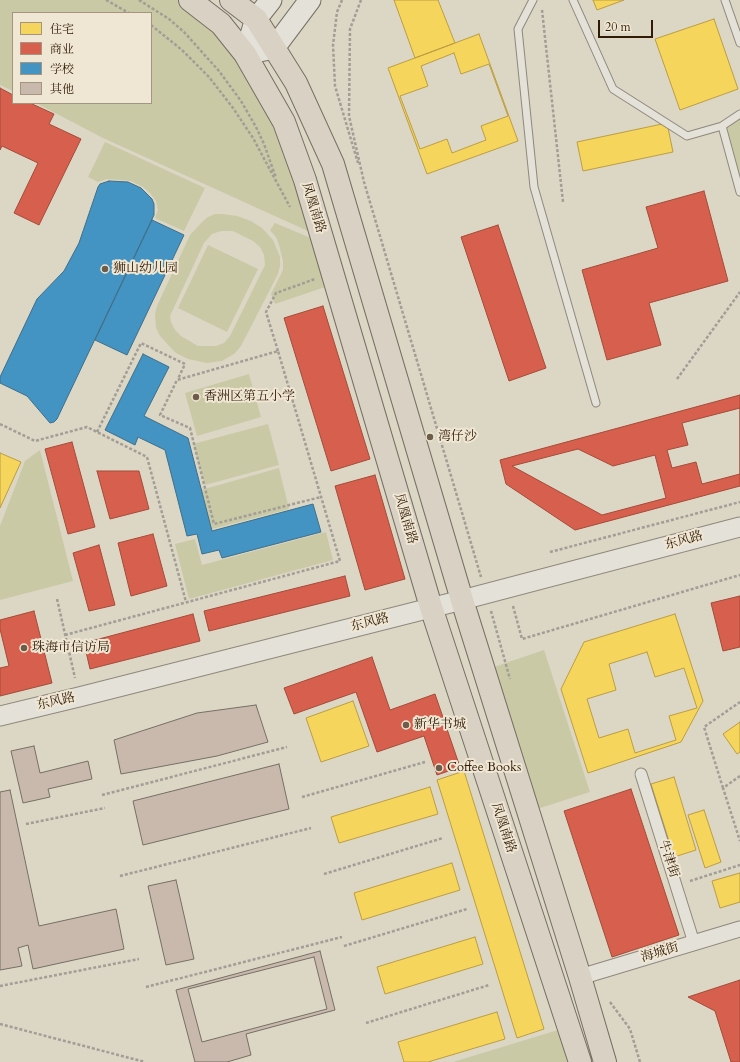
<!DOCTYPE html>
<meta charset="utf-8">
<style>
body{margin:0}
#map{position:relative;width:740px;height:1062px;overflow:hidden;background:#dcd6c5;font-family:Cardo,"Noto Serif SC",serif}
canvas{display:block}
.legend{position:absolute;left:12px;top:12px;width:140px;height:92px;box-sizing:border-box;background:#efe7d3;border:1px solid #a39581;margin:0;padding:5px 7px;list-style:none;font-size:12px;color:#311b06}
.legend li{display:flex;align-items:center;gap:8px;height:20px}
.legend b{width:20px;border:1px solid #a39581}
.scale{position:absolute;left:598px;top:20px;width:55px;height:18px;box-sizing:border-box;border:2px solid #311b06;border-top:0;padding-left:5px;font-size:12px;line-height:14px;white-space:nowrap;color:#311b06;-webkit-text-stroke:3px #efe7d3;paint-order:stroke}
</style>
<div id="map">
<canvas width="740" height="1062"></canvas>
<ul class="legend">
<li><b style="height:11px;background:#f6d55c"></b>住宅</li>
<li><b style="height:11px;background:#d6604d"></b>商业</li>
<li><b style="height:11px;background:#4393c3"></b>学校</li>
<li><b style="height:11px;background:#c9b9ad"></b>其他</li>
</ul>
<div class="scale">20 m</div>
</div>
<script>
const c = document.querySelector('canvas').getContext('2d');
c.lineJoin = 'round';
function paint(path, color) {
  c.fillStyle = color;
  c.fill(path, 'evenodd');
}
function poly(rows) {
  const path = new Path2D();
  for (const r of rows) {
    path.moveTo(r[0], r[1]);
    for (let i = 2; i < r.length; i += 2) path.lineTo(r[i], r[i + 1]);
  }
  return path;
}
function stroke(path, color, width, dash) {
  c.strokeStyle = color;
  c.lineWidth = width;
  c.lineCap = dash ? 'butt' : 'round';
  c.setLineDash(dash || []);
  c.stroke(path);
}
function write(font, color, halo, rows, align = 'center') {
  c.font = font + ' Cardo,"Noto Serif SC",serif';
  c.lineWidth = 4;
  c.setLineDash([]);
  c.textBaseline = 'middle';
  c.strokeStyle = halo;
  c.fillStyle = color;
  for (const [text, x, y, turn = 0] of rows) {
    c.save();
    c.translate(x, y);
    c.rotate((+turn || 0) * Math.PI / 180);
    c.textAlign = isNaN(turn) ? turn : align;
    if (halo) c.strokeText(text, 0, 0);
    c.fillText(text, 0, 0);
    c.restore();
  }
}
paint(poly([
 [0,0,190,0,245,54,321,237,103,138,36,103,151,103,151,13,13,13,13,91,0,85],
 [740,117,740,177,726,128],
 [105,142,205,188,184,231,155,218,158,210,156,201,150,193,143,187,131,181,107,179,98,182,88,177],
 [215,214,222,214,237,216,251,221,262,228,273,240,280,257,280,266,278,274,241,346,234,354,222,361,207,363,188,359,176,353,170,347,160,336,156,328,155,314,157,306,190,235,202,222,208,217],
 [221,231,233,231,253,241,260,247,264,255,265,265,230,336,224,343,216,346,198,346,181,336,175,330,171,322,170,316,204,243,212,234],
 [275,223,318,241,331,285,275,304,271,294,283,270,283,261,279,245,276,237,270,230],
 [208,245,258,269,227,332,178,308],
 [249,374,261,417,197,436,185,393],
 [268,424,279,465,205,485,193,444],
 [40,450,73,581,0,600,0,526,25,461],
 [279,468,289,509,212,529,201,490],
 [326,532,333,560,189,599,175,544,195,539,202,565],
 [544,650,590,792,534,810,488,669],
 [558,1030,568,1062,453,1062]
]), '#cac9a6');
const homes = poly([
 [394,0,438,0,455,43,415,58,394,0],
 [593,0,624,0,597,10,593,0],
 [714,19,738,89,680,110,655,39,714,19],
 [479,34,518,141,427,174,388,68,479,34],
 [454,53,461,74,489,64,508,116,481,126,486,140,452,153,447,139,420,149,400,96,428,86,421,66,454,53],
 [667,123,673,152,583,171,577,142,667,123],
 [0,453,21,462,0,508,0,453],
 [675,614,703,701,681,742,588,773,561,689,584,642,675,614],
 [647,652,655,677,684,668,697,708,669,716,676,740,635,753,628,729,599,738,587,699,616,690,609,664,647,652],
 [353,701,369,746,321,762,306,718,353,701],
 [740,722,740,752,737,754,723,734,740,722],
 [464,771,544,1029,517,1038,437,780,464,771],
 [674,777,696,850,674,857,651,784,674,777],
 [430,787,438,814,339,843,331,817,430,787],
 [704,810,721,862,705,868,688,815,704,810],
 [452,863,460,890,362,920,354,893,452,863],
 [740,873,740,902,720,908,712,881,740,873],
 [475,937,483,964,385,994,377,967,475,937],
 [497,1012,505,1039,428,1062,404,1062,398,1042,497,1012]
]);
paint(homes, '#f6d55c');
stroke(homes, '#bb9d42', 1);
const shops = poly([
 [0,88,13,95,13,103,30,103,54,114,49,124,81,139,39,225,14,213,38,163,2,146,0,150,0,88],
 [704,191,728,281,649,303,661,345,607,360,582,270,658,248,646,207,704,191],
 [498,225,546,368,509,381,461,237,498,225],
 [323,306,370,459,331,471,284,318,323,306],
 [740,395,740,486,575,530,506,484,500,460,740,395],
 [740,408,740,474,702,484,696,462,672,468,667,450,688,445,682,423,740,408],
 [72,442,95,527,68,534,45,449,72,442],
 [578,449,613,466,655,455,666,498,602,515,512,466,578,449],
 [97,471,139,471,149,509,110,519,97,471],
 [375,475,405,579,365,590,335,486,375,475],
 [153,534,167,586,131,596,118,543,153,534],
 [99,545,115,605,89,611,73,553,99,545],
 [345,576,350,596,209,631,204,611,345,576],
 [740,596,740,647,723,651,711,603,740,596],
 [34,611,52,683,0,696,0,668,9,666,0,629,0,620,34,611],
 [193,614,200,641,90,669,84,643,193,614],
 [372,657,390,710,435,694,460,767,437,775,424,736,377,752,356,692,294,714,284,688,372,657],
 [631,789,679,935,612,957,564,811,631,789],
 [740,980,740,1062,731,1062,715,1011,688,997,740,980]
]);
paint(shops, '#d6604d');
stroke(shops, '#a44b38', 1);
const schools = poly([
 [109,181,128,182,141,188,152,199,154,204,154,215,57,419,54,422,50,423,27,396,0,383,0,377,37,299,64,271,79,243,98,187,100,184,109,181],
 [152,220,184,235,127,355,95,340,152,220],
 [143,354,169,367,144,416,188,438,212,531,313,504,321,532,222,558,219,550,202,554,197,534,187,536,165,450,138,437,135,445,105,430,143,354]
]);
paint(schools, '#4393c3');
stroke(schools, '#3e6f8a', 1);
const building = poly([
 [256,705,268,742,217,756,121,774,114,740,197,713,256,705],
 [34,746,40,773,88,761,92,779,48,789,50,797,23,803,11,751,34,746],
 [279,764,289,809,143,845,133,801,279,764],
 [10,790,39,926,116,909,124,949,33,969,28,945,18,948,22,966,0,970,0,792,10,790],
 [176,880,194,959,166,965,148,886,176,880],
 [320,951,335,1010,246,1034,251,1055,227,1062,195,1062,176,990,320,951],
 [314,957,327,1009,202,1042,188,989,314,957]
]);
paint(building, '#c9b9ad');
stroke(building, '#766f64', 1);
const service = poly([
 [533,0,518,29,534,187,596,403],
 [573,0,613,89,687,136,722,126,740,114],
 [725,0,740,43],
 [722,126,740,192]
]);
const pedestrian = poly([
 [641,774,694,943]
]);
const minor = poly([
 [580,977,740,929]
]);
const tertiary = poly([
 [0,716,79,697,462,600,740,527]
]);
const secondary = poly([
 [271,0,256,19,245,54,274,48,310,0]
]);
const primary = poly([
 [190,0,221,24,245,54,284,122,305,180,431,607,580,1062],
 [231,0,256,19,296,83,333,164,462,600,580,977,605,1062]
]);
stroke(service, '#8f887c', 9);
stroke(pedestrian, '#8f887c', 13);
stroke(minor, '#8f887c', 17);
stroke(tertiary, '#8f887c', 21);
stroke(secondary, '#766f64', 23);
stroke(primary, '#766f64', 24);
stroke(poly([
 [106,0,129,13],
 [139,0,169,19,184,32,219,71,241,101,256,127,264,144,276,178],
 [342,0,337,12,333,45,335,86,358,163],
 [361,0,350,29,349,116,364,182,481,577],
 [542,10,563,202],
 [151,25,182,50,209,77,233,108,253,138,290,207],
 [278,351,266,312,276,293,315,279],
 [677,379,740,292],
 [0,424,35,441,87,427,147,457,186,602],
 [97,432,141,343,185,364,178,379],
 [550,552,740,502],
 [57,599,75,678],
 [513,606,522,639,740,575],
 [491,611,510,679],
 [65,635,340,561,278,351,177,380,160,415,190,428,214,524,321,497],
 [740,776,723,788,740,841],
 [723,788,704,727,740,702],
 [102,795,287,747],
 [302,797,425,762],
 [26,824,105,808],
 [324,874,443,838],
 [120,876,311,828],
 [690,881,740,865],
 [344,946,467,909],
 [0,986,139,959],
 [146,987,342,937],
 [610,1002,630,1029,640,1062],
 [366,1023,489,985],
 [0,1024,145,1062]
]), '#a29d95', 2.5, [3, 2]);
stroke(service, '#e4e1d9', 7);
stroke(pedestrian, '#e4e1d9', 11);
stroke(minor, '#e4e1d9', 15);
stroke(tertiary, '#e4e1d9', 19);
stroke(secondary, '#e4e1d9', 21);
stroke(primary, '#d8d1c4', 22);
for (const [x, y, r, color] of [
 [105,269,4,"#6d5c49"],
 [196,397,4,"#6d5c49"],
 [430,437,4,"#6d5c49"],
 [24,648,4,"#6d5c49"],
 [406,725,4,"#6d5c49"],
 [439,768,4,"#6d5c49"]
]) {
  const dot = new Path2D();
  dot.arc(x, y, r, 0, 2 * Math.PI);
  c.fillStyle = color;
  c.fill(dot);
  stroke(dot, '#efe7d3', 1.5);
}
write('13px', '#311b06', '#efe7d3', [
 ["凤凰南路",313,208,73],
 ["凤凰南路",405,519,74],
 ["东风路",684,541,-15],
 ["东风路",370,623,-14],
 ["东风路",56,702,-13],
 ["凤凰南路",503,828,72],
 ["牛津街",668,859,72],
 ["海城街",660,953,-17]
]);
write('13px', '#311b06', '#efe7d3', [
 ["狮山幼儿园",113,269],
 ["香洲区第五小学",204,397],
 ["湾仔沙",438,437],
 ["珠海市信访局",32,648],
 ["新华书城",414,725],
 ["Coffee Books",447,768]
], 'left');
</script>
